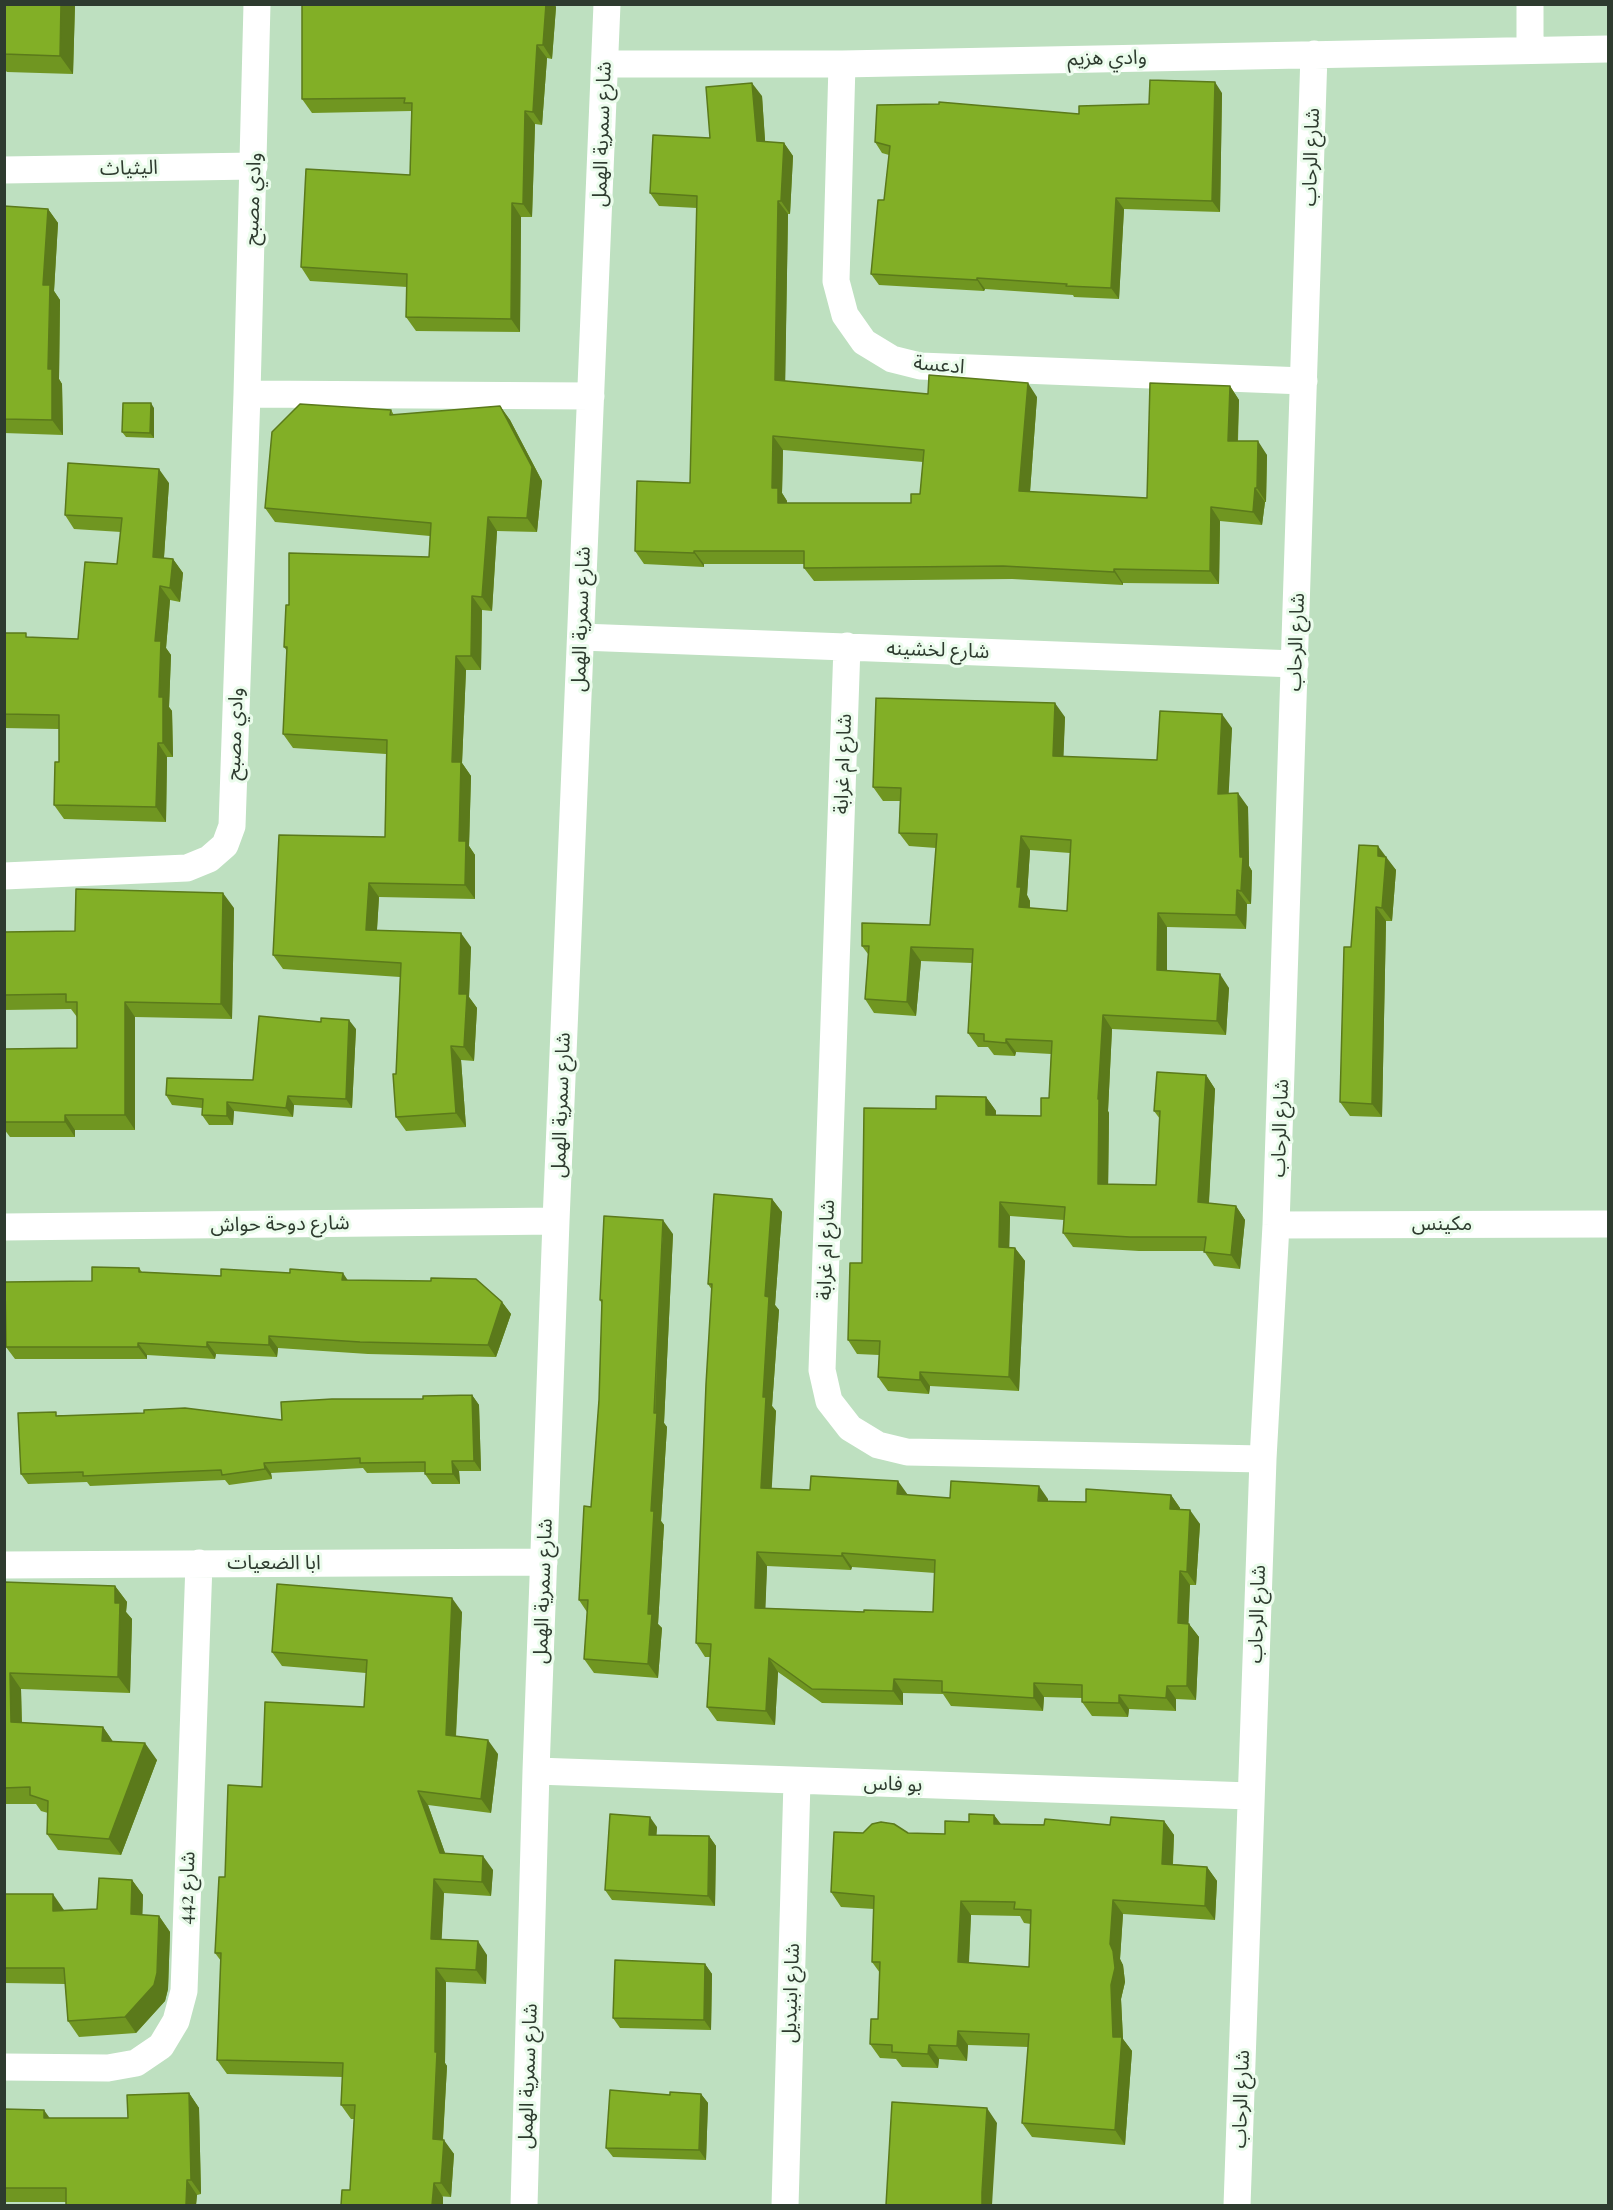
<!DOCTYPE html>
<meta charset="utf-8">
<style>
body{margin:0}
#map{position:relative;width:1613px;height:2210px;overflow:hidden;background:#bee0c0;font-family:"Playfair Display",serif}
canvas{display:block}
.frame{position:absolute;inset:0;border:6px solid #2e3b2f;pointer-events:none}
</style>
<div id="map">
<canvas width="1613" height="2210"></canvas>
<div class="frame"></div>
</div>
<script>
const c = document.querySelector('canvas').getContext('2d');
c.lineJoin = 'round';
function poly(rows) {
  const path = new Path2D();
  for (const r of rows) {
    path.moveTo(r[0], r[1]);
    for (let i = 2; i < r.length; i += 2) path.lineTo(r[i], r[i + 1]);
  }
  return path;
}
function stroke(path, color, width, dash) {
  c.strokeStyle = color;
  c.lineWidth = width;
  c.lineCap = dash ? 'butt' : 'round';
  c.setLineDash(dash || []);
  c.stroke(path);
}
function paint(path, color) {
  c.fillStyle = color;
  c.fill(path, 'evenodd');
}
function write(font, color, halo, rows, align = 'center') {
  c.font = font + ' "Playfair Display","Noto Sans Arabic",serif';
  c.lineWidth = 6;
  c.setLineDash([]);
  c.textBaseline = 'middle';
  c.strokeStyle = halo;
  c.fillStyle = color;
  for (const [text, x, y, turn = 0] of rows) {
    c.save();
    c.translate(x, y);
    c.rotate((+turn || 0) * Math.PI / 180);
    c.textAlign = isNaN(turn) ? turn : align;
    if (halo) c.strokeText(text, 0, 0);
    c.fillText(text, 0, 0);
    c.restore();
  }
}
stroke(poly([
 [1530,4,1530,50],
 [605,64,842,64,1608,49],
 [842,64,836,281,845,315,864,342,892,359,920,366,1304,381],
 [4,170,254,166],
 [247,394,591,396],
 [581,637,1295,664],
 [847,646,822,1370,829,1401,850,1428,878,1445,907,1452,1263,1459],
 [4,876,187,868,209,859,225,845,232,826,247,394,257,4],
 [1276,1225,1608,1224],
 [4,1227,556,1221],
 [4,1565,544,1562],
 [536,1771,1250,1796],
 [4,2067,108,2068,136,2063,161,2046,176,2021,184,1991,199,1563],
 [524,2206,536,1771,556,1221,607,4],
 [785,2206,797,1781],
 [1237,2206,1263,1459,1276,1225,1314,54]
]), '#fff', 27);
paint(poly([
 [4,4,75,4,73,74,7,72,4,69],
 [302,4,554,4,556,7,552,59,547,58,542,125,535,124,532,217,521,217,520,332,416,331,406,317,407,287,310,281,301,267,410,175,412,113,411,111,312,113,302,99],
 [1222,93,1220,212,1124,209,1119,299,1074,297,1073,295,985,289,984,291,879,285,871,274,884,200,889,155,882,153,875,142,1079,114],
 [762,96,765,142,784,143,793,156,790,214,788,214,785,381,928,394,1037,397,1030,492,1147,498,1230,386,1239,400,1238,441,1267,455,1266,502,1265,502,1262,525,1220,521,1219,584,1123,583,1123,585,1012,579,814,581,804,568,804,564,704,564,704,567,644,564,635,551,690,483,697,208,659,206,650,193,710,138],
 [783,450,923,462,920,494,911,503,787,503,787,501,782,493],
 [4,206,48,209,58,223,54,291,60,300,59,379,62,384,63,435,4,433],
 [500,406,510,420,542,481,537,532,497,531,492,611,482,610,481,670,466,670,462,763,471,776,469,846,475,855,475,899,379,897,377,930,471,947,469,997,477,1008,474,1061,461,1060,466,1127,406,1131,396,1117,396,1074,400,977,283,969,273,955,385,837,386,754,293,748,283,734,287,651,284,647,289,605,429,557,430,536,275,522,265,508,391,410,394,415],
 [154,408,154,438,126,437,122,432],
 [169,483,164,558,173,559,183,573,180,602,170,600,166,648,171,655,169,707,172,711,173,757,167,757,166,822,64,819,54,805,59,762,59,729,4,728,4,633,29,637,78,639,117,564,121,532,74,529,65,515],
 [1065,717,1063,757,1157,760,1232,728,1228,794,1248,807,1249,866,1252,871,1251,904,1247,904,1246,929,1167,927,1167,971,1229,988,1226,1035,1112,1029,1108,1111,1109,1113,1108,1184,1156,1185,1160,1119,1154,1111,1206,1075,1215,1089,1209,1203,1236,1206,1245,1220,1240,1269,1214,1266,1204,1251,1139,1251,1073,1247,1063,1233,1064,1220,1010,1216,1009,1247,1015,1248,1025,1261,1019,1391,930,1386,929,1394,888,1391,878,1377,879,1355,857,1354,848,1340,862,1263,936,1109,986,1097,996,1111,996,1115,1041,1116,1049,1098,1051,1054,1016,1052,1015,1056,994,1055,988,1047,978,1047,968,1033,972,963,921,961,916,1016,874,1013,865,999,868,954,862,946,930,925,936,848,909,846,899,833,900,801,883,801,873,787],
 [1030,850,1070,853,1067,911,1030,908,1030,901,1027,895],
 [1385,857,1396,870,1392,921,1386,921,1382,1117,1350,1116,1340,1102,1351,947],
 [234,908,232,1019,135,1017,135,1130,75,1130,75,1137,10,1137,4,1129,4,1049,77,1048,77,1017,71,1009,4,1010,4,932,75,931],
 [356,1029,352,1108,294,1105,293,1117,234,1111,233,1125,209,1125,202,1115,202,1108,172,1105,166,1095,253,1080],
 [772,1199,782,1212,775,1305,779,1310,772,1406,776,1411,771,1489,908,1495,950,1498,1048,1499,1048,1501,1086,1502,1171,1495,1180,1508,1180,1510,1200,1524,1196,1585,1190,1585,1188,1623,1199,1637,1196,1700,1176,1699,1176,1711,1129,1709,1128,1717,1092,1716,1082,1702,1082,1698,1044,1697,1043,1711,951,1706,943,1694,903,1693,903,1705,822,1703,778,1672,775,1725,717,1721,707,1707,710,1657,705,1657,696,1643,712,1290,708,1284],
 [767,1566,851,1570,852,1567,935,1573,933,1612,864,1612,765,1608],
 [673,1234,664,1423,667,1427,661,1521,664,1525,658,1624,662,1628,658,1678,594,1673,584,1659,587,1612,579,1600,591,1507,599,1400,602,1304,600,1300],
 [139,1268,142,1272,221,1276,348,1280,502,1302,511,1314,496,1357,368,1354,278,1348,277,1357,216,1354,215,1359,147,1355,147,1359,15,1359,6,1347,92,1281],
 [472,1395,479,1405,481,1471,459,1471,460,1484,432,1484,425,1474,425,1472,367,1473,363,1468,271,1473,272,1479,229,1485,225,1480,90,1486,87,1482,28,1484,21,1474,58,1415,282,1420,423,1399],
 [4,1582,115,1586,127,1602,126,1612,132,1619,130,1693,21,1689,22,1723,103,1727,113,1742,157,1760,121,1855,58,1850,47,1834,48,1813,41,1811,36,1804,4,1804],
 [462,1612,456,1737,498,1754,491,1813,428,1805,445,1853,493,1870,491,1896,444,1893,441,1940,487,1955,486,1984,446,1982,445,2063,447,2066,443,2140,454,2154,451,2197,350,2190,354,2119,351,2119,341,2105,343,2077,227,2074,217,2060,221,1961,215,1953,225,1877,262,1787,364,1707,366,1673,282,1666,272,1652],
 [994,1815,1001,1824,1110,1825,1164,1821,1174,1835,1173,1864,1207,1867,1217,1881,1215,1920,1123,1914,1120,1959,1123,1965,1125,1982,1121,1999,1123,2039,1132,2051,1125,2145,1032,2137,1022,2123,1028,2047,968,2045,967,2061,939,2059,938,2068,902,2067,896,2059,880,2058,870,2044,878,2019,880,1973,872,1962,874,1909,841,1907,831,1892,863,1833,908,1833,945,1834,969,1822],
 [971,1915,1020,1916,1024,1923,1031,1924,1029,1967,969,1963],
 [657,1827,656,1835,709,1836,716,1846,715,1906,612,1900,605,1890],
 [132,1880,143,1895,142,1915,159,1916,170,1932,168,1989,165,2001,136,2033,79,2037,68,2021,65,1984,4,1983,4,1894,64,1910,97,1909],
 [705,1964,712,1974,711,2030,620,2028,613,2018],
 [189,2093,199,2108,201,2194,197,2195,196,2205,66,2205,66,2202,4,2202,4,2109,50,2118,128,2118],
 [701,2094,708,2103,706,2160,613,2157,606,2148,670,2095]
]), '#709621');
paint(poly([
 [61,4,75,4,73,74,60,56],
 [546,4,554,4,556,7,552,59,543,45],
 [537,45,547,58,542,125,533,112],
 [1215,82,1222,93,1220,212,1212,201],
 [752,83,762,96,766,154,757,141],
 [525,111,535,124,532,217,523,204],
 [784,143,793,156,790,214,781,201],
 [1116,198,1124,209,1119,299,1111,288],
 [778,201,788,214,785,393,775,380],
 [512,203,521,217,520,332,511,319],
 [48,209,58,223,54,291,60,300,59,379,62,384,63,435,52,420,48,369,43,285],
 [977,278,985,289,984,291,977,280],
 [1028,383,1037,397,1029,505,1019,491],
 [1230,386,1239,400,1237,454,1228,441],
 [151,403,154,408,154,438,150,433],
 [500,406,510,420,542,481,537,532,527,518],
 [773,436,783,450,782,493,787,501,787,516,778,503,772,488],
 [1258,441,1267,455,1266,502,1257,488],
 [159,469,169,483,163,571,153,557],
 [1255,488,1265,502,1262,525,1253,512],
 [1211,507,1220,521,1219,584,1210,571],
 [488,517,497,531,492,611,482,597],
 [694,551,704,564,704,567,694,553],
 [173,559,183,573,180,602,170,588],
 [1114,569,1123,583,1123,585,1114,572],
 [160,586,170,600,166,648,171,655,169,707,172,711,173,757,163,743,155,641],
 [472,596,482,610,481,670,471,656],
 [456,656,466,670,462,763,471,776,469,846,475,855,475,899,465,885,459,841,452,762],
 [1055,703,1065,717,1063,770,1053,756],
 [1222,714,1232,728,1228,807,1218,794],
 [158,743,167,757,166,822,156,807],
 [1238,793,1248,807,1249,866,1252,871,1251,904,1241,891],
 [1021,836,1030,850,1027,895,1030,901,1029,921,1019,907,1017,887],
 [1378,846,1396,870,1392,921,1382,908,1378,856],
 [369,883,379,897,376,944,366,930],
 [1237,890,1247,904,1246,929,1236,915],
 [223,893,234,908,232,1019,221,1004],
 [1376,907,1386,921,1382,1117,1372,1104],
 [1158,913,1167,927,1167,984,1157,970],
 [461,933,471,947,469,997,477,1008,474,1061,464,1047,459,994],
 [911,947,921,961,916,1016,907,1002],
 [1220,974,1229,988,1226,1035,1217,1021],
 [125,1002,135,1017,135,1130,125,1115],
 [1103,1015,1112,1029,1108,1111,1109,1113,1108,1198,1098,1184,1098,1099],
 [349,1020,356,1029,352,1108,346,1099],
 [1006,1039,1016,1052,1015,1056,1006,1043],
 [451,1046,461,1060,466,1127,456,1113],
 [1206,1075,1215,1089,1208,1216,1198,1202],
 [288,1096,294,1105,293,1117,286,1108],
 [986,1097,996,1111,996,1129,986,1115],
 [227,1102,234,1111,233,1125,227,1116],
 [65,1115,75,1130,75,1137,65,1122],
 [772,1199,782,1212,775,1305,779,1310,772,1406,776,1411,771,1502,761,1488,765,1296],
 [1000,1202,1010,1216,1009,1260,999,1247],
 [1236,1206,1245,1220,1240,1269,1231,1255],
 [663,1220,673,1234,664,1423,667,1427,661,1521,664,1525,658,1624,662,1628,658,1678,648,1664,648,1614,651,1511],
 [1015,1248,1025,1261,1019,1391,1009,1377],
 [343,1273,351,1285,342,1280],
 [502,1302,511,1314,496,1357,488,1345],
 [269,1336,278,1348,277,1357,269,1345],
 [207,1342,216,1354,215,1359,207,1347],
 [138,1343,147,1355,147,1359,138,1347],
 [920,1372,930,1386,929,1394,920,1380],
 [472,1395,479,1405,481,1471,474,1461],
 [452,1461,459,1471,460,1484,453,1474],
 [264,1463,271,1473,272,1479,265,1469],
 [898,1481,908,1495,897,1494],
 [1039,1486,1048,1499,1048,1515,1038,1501],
 [1171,1495,1180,1508,1179,1523,1170,1509],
 [1190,1510,1200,1524,1196,1585,1187,1572],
 [757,1552,767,1566,765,1621,755,1608],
 [842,1553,852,1567,851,1570,842,1556],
 [1180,1571,1190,1585,1188,1637,1178,1623],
 [115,1586,127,1602,126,1612,132,1619,130,1693,118,1677,115,1603],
 [452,1598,462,1612,455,1749,446,1735],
 [1189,1624,1199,1637,1196,1700,1187,1686],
 [769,1658,778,1672,775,1725,766,1711],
 [10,1673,21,1689,22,1738,11,1722],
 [894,1679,903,1693,903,1705,893,1691],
 [1034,1683,1044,1697,1043,1711,1034,1698],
 [1167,1686,1176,1699,1176,1711,1166,1698],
 [1119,1695,1129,1709,1128,1717,1119,1703],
 [103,1727,114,1743,102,1741],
 [488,1740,498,1754,491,1813,481,1799],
 [145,1743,157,1760,121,1855,109,1839],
 [418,1791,428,1805,450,1867,440,1853],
 [994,1815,1004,1829,994,1824],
 [650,1817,657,1827,656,1845,649,1835],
 [1164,1821,1174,1835,1172,1878,1162,1864],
 [709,1836,716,1846,715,1906,708,1896],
 [483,1856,493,1870,491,1896,482,1882],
 [1207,1867,1217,1881,1215,1920,1205,1906],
 [434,1879,444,1893,441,1953,431,1939],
 [132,1880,143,1895,142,1930,131,1914],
 [53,1894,64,1910,53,1911],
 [1113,1900,1123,1914,1120,1959,1123,1965,1125,1982,1121,1999,1123,2039,1132,2051,1125,2145,1115,2130,1113,2037,1110,1944],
 [961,1901,971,1915,968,1977,958,1962],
 [159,1916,170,1932,168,1989,165,2001,136,2033,125,2017],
 [478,1941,487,1955,486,1984,476,1970],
 [705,1964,712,1974,711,2030,704,2020],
 [436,1968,446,1982,445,2063,447,2066,442,2153,433,2139],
 [958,2031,968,2045,967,2061,957,2046],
 [929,2045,939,2059,938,2068,928,2054],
 [189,2093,199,2108,201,2194,191,2180],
 [701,2094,708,2103,706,2160,699,2150],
 [987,2108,997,2123,992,2205,982,2205,982,2192],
 [44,2110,54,2124,44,2118],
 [444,2140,454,2154,451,2197,441,2183],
 [187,2180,197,2195,196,2205,186,2205],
 [434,2183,443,2197,443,2205,432,2205]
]), '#5b7a1b');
const building = poly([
 [4,4,61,4,60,56,4,54,4,4],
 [302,4,546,4,543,45,537,45,533,112,525,111,523,204,512,203,511,319,406,317,407,274,301,267,306,169,410,175,412,103,404,103,405,98,302,99,302,4],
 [1150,80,1215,82,1212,201,1116,198,1111,288,1066,286,1067,284,977,278,977,280,871,274,878,200,884,200,890,146,875,142,877,105,939,104,939,102,1079,114,1079,106,1149,104,1150,80],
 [752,83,757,141,784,143,781,201,778,201,775,380,928,394,929,375,1028,383,1019,491,1147,498,1150,383,1230,386,1228,441,1258,441,1257,488,1255,488,1253,512,1211,507,1210,571,1114,569,1114,572,1003,566,804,568,804,551,694,551,694,553,635,551,637,481,690,483,697,196,650,193,653,135,710,138,706,87,752,83],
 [773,436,924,450,920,494,911,494,911,503,778,503,778,488,772,488,773,436],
 [4,206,48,209,43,285,50,285,48,369,52,369,52,420,4,419,4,206],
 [123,403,151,403,150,433,122,432,123,403],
 [300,404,391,410,390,415,500,406,532,467,527,518,488,517,482,597,472,596,471,656,456,656,452,762,461,762,459,841,466,841,465,885,369,883,366,930,461,933,459,994,467,994,464,1047,451,1046,456,1113,396,1117,393,1074,396,1074,401,963,273,955,279,835,385,837,387,740,283,734,287,647,284,647,286,605,289,605,289,553,429,557,431,523,265,508,272,432,300,404],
 [68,463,159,469,153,557,173,559,170,588,160,586,155,641,161,641,159,697,163,697,163,743,158,743,156,807,54,805,55,762,59,762,59,715,4,714,4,633,26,633,26,637,78,639,85,562,117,564,122,518,65,515,68,463],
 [876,698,1055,703,1053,756,1157,760,1160,711,1222,714,1218,794,1238,793,1240,857,1243,857,1241,891,1237,890,1236,915,1158,913,1157,970,1220,974,1217,1021,1103,1015,1098,1099,1099,1099,1098,1184,1156,1185,1160,1111,1154,1111,1157,1072,1206,1075,1198,1202,1236,1206,1231,1255,1204,1252,1206,1237,1130,1237,1063,1233,1065,1207,1000,1202,999,1247,1015,1248,1009,1377,920,1372,920,1380,878,1377,880,1341,848,1340,850,1263,862,1263,864,1108,936,1109,936,1096,986,1097,986,1115,1041,1116,1041,1098,1049,1098,1052,1041,1006,1039,1006,1043,984,1041,984,1034,968,1033,973,949,911,947,907,1002,865,999,869,946,862,946,862,923,930,925,937,834,899,833,901,788,873,787,876,698],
 [1021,836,1071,840,1067,911,1019,907,1021,887,1017,887,1021,836],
 [1359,845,1378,846,1378,856,1386,857,1382,908,1376,907,1372,1104,1340,1102,1344,947,1351,947,1359,845],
 [76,889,223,893,221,1004,125,1002,125,1115,65,1115,65,1122,4,1122,4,1049,77,1048,77,1002,66,1002,66,994,4,995,4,932,75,931,76,889],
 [259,1016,321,1022,321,1018,349,1020,346,1099,288,1096,286,1108,227,1102,227,1116,202,1115,203,1099,166,1095,167,1078,253,1080,259,1016],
 [714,1194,772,1199,765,1296,769,1297,763,1397,766,1397,761,1488,810,1490,811,1476,898,1481,897,1494,950,1498,951,1481,1039,1486,1038,1501,1086,1502,1086,1489,1171,1495,1170,1509,1190,1510,1187,1572,1180,1571,1178,1623,1189,1624,1187,1686,1167,1686,1166,1698,1119,1695,1119,1703,1082,1702,1082,1685,1034,1683,1034,1698,942,1692,942,1681,894,1679,893,1691,812,1689,769,1658,766,1711,707,1707,711,1644,696,1643,706,1384,712,1284,708,1284,714,1194],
 [757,1552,842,1556,842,1553,935,1560,933,1612,864,1610,864,1612,755,1608,757,1552],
 [604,1216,663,1220,654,1413,657,1413,651,1511,654,1511,648,1614,652,1614,648,1664,584,1659,588,1600,579,1600,584,1506,591,1507,599,1400,602,1300,600,1300,604,1216],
 [92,1267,139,1268,139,1272,221,1276,221,1269,290,1273,290,1269,343,1273,342,1280,431,1281,431,1278,476,1279,502,1302,488,1345,360,1342,269,1336,269,1345,207,1342,207,1347,138,1343,138,1347,6,1347,5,1282,92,1281,92,1267],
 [472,1395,474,1461,452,1461,453,1474,425,1474,425,1462,360,1463,360,1458,264,1463,265,1469,222,1475,221,1470,83,1476,83,1472,21,1474,18,1413,56,1412,56,1416,144,1413,144,1410,185,1408,282,1420,281,1402,332,1399,423,1399,423,1396,472,1395],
 [4,1582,115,1586,115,1603,120,1603,118,1677,10,1673,11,1722,103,1727,102,1741,145,1743,109,1839,47,1834,48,1801,30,1795,30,1787,4,1788,4,1582],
 [277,1584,452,1598,446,1735,488,1740,481,1799,418,1791,440,1853,483,1856,482,1882,434,1879,431,1939,478,1941,476,1970,436,1968,435,2052,437,2052,433,2139,444,2140,441,2183,434,2183,432,2205,341,2205,342,2190,350,2190,355,2105,341,2105,343,2063,217,2060,221,1953,215,1953,219,1877,225,1877,228,1785,262,1787,265,1702,364,1707,367,1660,272,1652,277,1584],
 [610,1814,650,1817,649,1835,709,1836,708,1896,605,1890,610,1814],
 [969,1814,994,1815,994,1824,1044,1825,1045,1819,1110,1825,1111,1817,1164,1821,1162,1864,1207,1867,1205,1906,1113,1900,1110,1944,1113,1951,1115,1968,1111,1985,1113,2037,1122,2037,1115,2130,1022,2123,1029,2034,958,2031,957,2046,929,2045,928,2054,892,2052,892,2045,870,2044,871,2019,878,2019,880,1962,872,1962,874,1896,831,1892,834,1832,863,1833,872,1824,881,1822,894,1824,908,1833,945,1834,945,1821,969,1822,969,1814],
 [961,1901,1015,1902,1014,1909,1031,1910,1029,1967,958,1962,961,1901],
 [99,1878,132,1880,131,1914,159,1916,157,1973,154,1985,125,2017,68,2021,64,1968,4,1968,4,1894,53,1894,53,1911,97,1909,99,1878],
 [615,1960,705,1964,704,2020,613,2018,615,1960],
 [610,2090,670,2095,670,2092,701,2094,699,2150,606,2148,610,2090],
 [189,2093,191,2180,187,2180,186,2205,66,2205,66,2188,4,2188,4,2109,44,2110,44,2118,128,2118,127,2095,189,2093],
 [892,2102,987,2108,982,2192,982,2205,886,2205,892,2102]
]);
paint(building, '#82af26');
stroke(building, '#5b7a1b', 1.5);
write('20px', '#2e3b2f', '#ebfcec', [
 ["وادي هزيم",1107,58,-1],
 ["شارع سمرية الهمل",602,134,-88],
 ["شارع الرحاب",1311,157,-88],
 ["اليثياث",129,168,-1],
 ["وادي مصبح",253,199,-88],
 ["ادعسة",939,365,5],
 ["شارع سمرية الهمل",581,619,-88],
 ["شارع الرحاب",1296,642,-88],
 ["شارع لخشينه",938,650,2],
 ["وادي مصبح",235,734,-88],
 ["شارع ام غرابة",843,764,-88],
 ["شارع سمرية الهمل",561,1105,-88],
 ["شارع الرحاب",1280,1128,-88],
 ["شارع دوحة حواش",280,1224,-1],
 ["مكينس",1442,1224],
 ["شارع ام غرابة",826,1250,-88],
 ["ابا الضعيات",274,1563],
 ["شارع سمرية الهمل",543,1591,-88],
 ["شارع الرحاب",1257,1614,-88],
 ["بو فاس",893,1784,2],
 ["شارع 442",187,1888,-88],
 ["شارع ابنيديل",791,1993,-88],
 ["شارع سمرية الهمل",528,2076,-88],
 ["شارع الرحاب",1241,2099,-88]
]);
</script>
